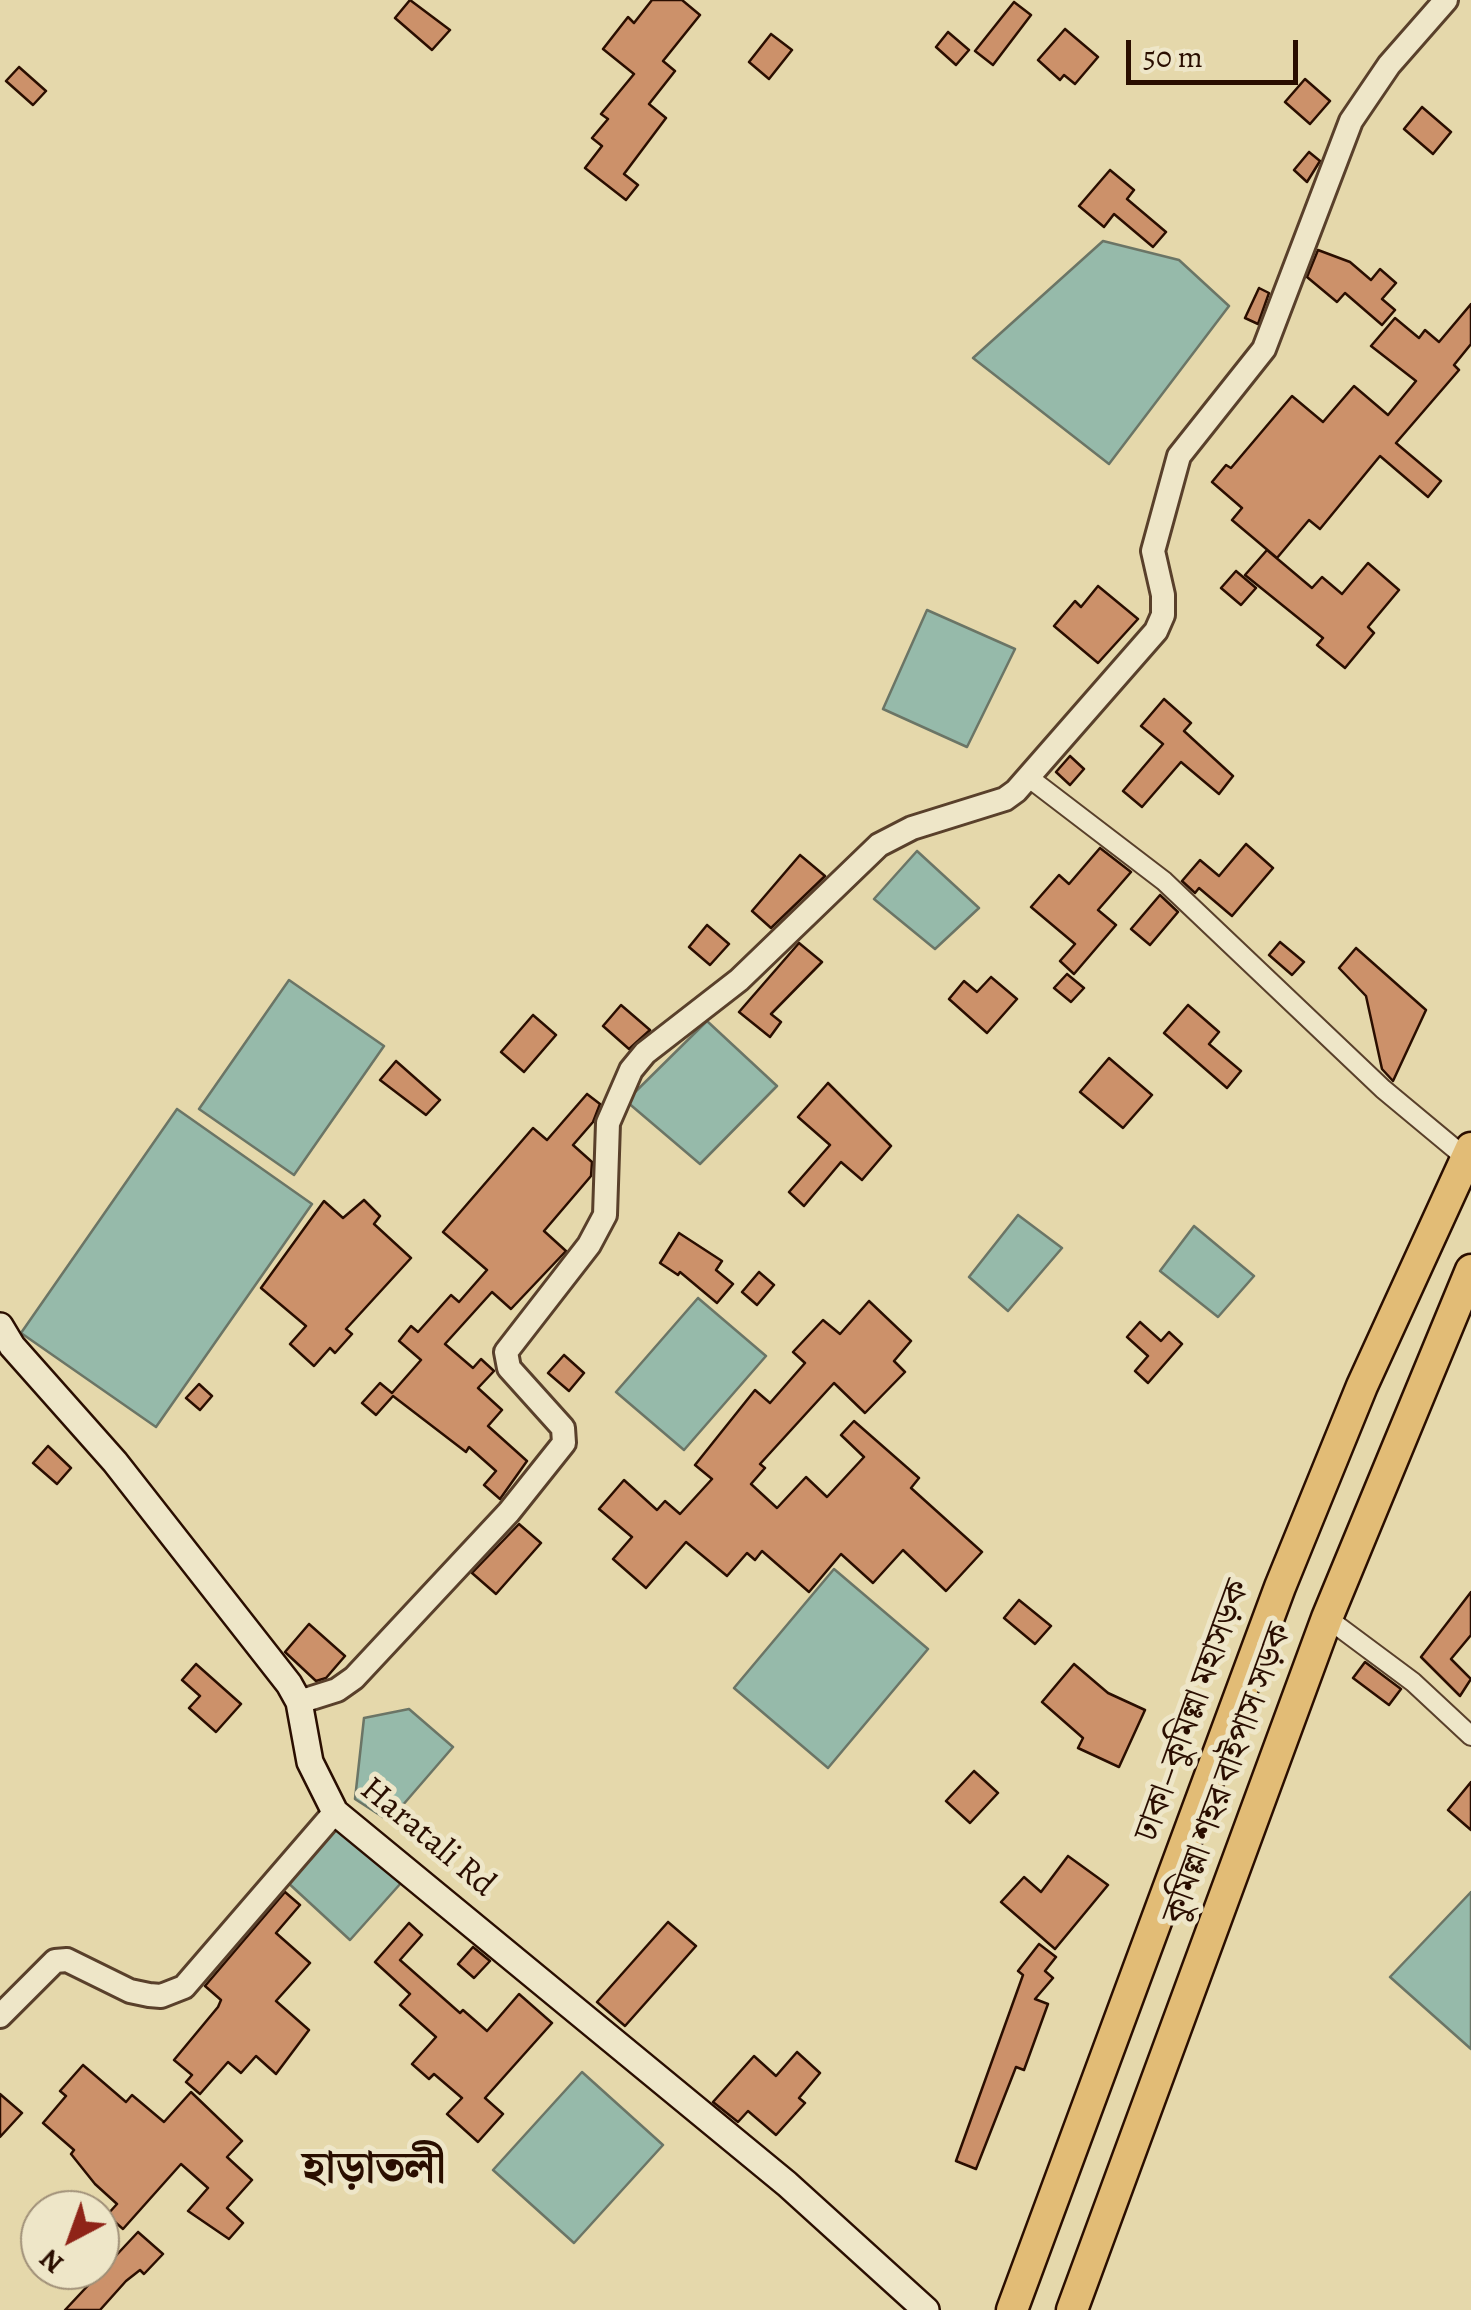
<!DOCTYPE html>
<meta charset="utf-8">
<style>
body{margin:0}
#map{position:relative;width:1471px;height:2310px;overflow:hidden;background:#e5d8ab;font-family:Alegreya,serif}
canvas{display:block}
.north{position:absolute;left:20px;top:2190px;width:100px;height:100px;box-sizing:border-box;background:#eee6c8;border:2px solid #a09078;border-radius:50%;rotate:221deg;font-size:28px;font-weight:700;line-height:40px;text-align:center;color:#2a0e00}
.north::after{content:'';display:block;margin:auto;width:35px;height:45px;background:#8f2418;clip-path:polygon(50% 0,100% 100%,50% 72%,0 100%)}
.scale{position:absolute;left:1126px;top:40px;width:172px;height:45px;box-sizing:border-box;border:5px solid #2a0e00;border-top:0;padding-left:12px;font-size:30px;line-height:35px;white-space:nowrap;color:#2a0e00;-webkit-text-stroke:8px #eee6c8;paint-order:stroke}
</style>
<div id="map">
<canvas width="1471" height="2310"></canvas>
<div class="north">N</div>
<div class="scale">50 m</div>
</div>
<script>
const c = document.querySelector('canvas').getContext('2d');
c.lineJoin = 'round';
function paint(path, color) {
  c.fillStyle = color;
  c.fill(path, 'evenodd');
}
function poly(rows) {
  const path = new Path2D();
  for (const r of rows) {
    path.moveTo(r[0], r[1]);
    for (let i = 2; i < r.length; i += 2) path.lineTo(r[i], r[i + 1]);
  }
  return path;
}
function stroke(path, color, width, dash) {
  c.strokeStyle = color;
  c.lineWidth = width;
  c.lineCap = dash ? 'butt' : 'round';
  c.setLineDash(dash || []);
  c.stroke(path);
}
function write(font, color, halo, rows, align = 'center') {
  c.font = font + ' Alegreya,"Noto Serif Bengali",serif';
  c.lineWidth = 10;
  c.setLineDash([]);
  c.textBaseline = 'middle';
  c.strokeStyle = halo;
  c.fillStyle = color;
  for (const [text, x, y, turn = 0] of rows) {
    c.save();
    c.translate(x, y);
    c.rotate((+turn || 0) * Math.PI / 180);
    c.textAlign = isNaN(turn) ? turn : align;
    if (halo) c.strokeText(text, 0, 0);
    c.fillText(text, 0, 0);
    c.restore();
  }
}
const water = poly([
 [1103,241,1179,260,1229,306,1109,464,973,358,1103,241],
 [927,610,1015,649,967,747,883,709,927,610],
 [917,851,979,908,935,949,874,899,917,851],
 [289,980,384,1046,294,1175,199,1109,289,980],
 [707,1021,777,1086,700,1164,626,1101,707,1021],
 [177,1109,312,1204,156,1427,21,1333,177,1109],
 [1018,1215,1062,1248,1008,1311,969,1277,1018,1215],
 [1194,1226,1254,1276,1218,1317,1160,1271,1194,1226],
 [698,1298,766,1356,684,1450,616,1392,698,1298],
 [834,1569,928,1649,828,1768,734,1688,834,1569],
 [409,1709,453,1747,389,1821,355,1799,364,1718,409,1709],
 [336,1824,401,1883,350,1940,285,1880,336,1824],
 [1471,1892,1471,2049,1390,1977,1471,1892],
 [582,2072,663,2145,574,2243,493,2170,582,2072]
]);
paint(water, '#96baaa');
stroke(water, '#6b7566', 2.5);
const building = poly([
 [410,0,450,30,432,50,395,18,410,0],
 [652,0,682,0,700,15,663,61,675,71,649,104,666,118,624,174,638,185,626,200,585,168,602,146,592,138,608,119,601,114,634,74,603,49,628,17,634,23,652,0],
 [1014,2,1031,15,993,65,975,51,1014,2],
 [1065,29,1098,57,1075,84,1064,75,1060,80,1038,60,1065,29],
 [948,32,969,50,956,65,936,47,948,32],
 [771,34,792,50,769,79,749,62,771,34],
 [19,67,46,91,33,105,6,81,19,67],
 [1305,79,1330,101,1310,124,1285,102,1305,79],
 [1422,107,1451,132,1433,154,1404,129,1422,107],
 [1309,152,1320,161,1307,182,1294,170,1309,152],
 [1110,170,1134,190,1127,199,1166,232,1153,247,1114,214,1104,227,1079,206,1110,170],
 [1318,250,1350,262,1371,280,1380,269,1396,283,1382,299,1395,310,1382,325,1345,293,1337,302,1307,277,1318,250],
 [1259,288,1269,293,1258,324,1245,318,1259,288],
 [1471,304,1471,344,1454,365,1459,370,1396,443,1441,481,1428,497,1380,456,1320,529,1309,520,1277,558,1232,520,1242,508,1212,482,1226,465,1231,468,1292,396,1323,422,1354,386,1388,415,1416,381,1371,346,1395,318,1419,338,1425,330,1439,342,1471,304],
 [1267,550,1312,588,1322,577,1342,594,1368,563,1399,590,1368,627,1374,633,1345,668,1317,645,1323,638,1245,575,1267,550],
 [1236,571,1256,588,1241,605,1221,588,1236,571],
 [1098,586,1138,619,1098,663,1054,626,1075,601,1081,607,1098,586],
 [1164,699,1191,723,1184,731,1233,776,1219,794,1181,762,1142,807,1123,791,1163,744,1141,726,1164,699],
 [1070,756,1084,769,1070,785,1056,772,1070,756],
 [1246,844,1273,868,1232,916,1199,888,1195,893,1182,881,1200,860,1219,876,1246,844],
 [1100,848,1131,872,1098,910,1116,925,1074,974,1060,961,1075,944,1031,907,1059,875,1069,884,1100,848],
 [800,855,825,876,771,928,752,911,800,855],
 [1160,895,1178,912,1150,945,1131,929,1160,895],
 [707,925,729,944,710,965,689,947,707,925],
 [1280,942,1304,962,1292,975,1269,955,1280,942],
 [799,943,822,962,771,1014,781,1022,770,1037,739,1012,799,943],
 [1356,948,1426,1010,1393,1081,1382,1069,1366,996,1339,968,1356,948],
 [1067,974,1084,988,1071,1002,1054,988,1067,974],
 [991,977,1017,999,987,1033,949,999,964,981,977,992,991,977],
 [621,1005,650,1030,629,1049,603,1026,621,1005],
 [1188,1005,1219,1032,1209,1044,1241,1071,1227,1088,1164,1033,1188,1005],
 [533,1015,556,1035,524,1072,501,1052,533,1015],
 [1109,1058,1152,1095,1123,1128,1080,1092,1109,1058],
 [396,1061,440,1100,426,1115,380,1080,396,1061],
 [828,1083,891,1146,862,1180,841,1162,804,1206,789,1192,830,1145,798,1117,828,1083],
 [587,1094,600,1104,593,1122,573,1145,592,1162,591,1176,544,1231,566,1251,511,1309,492,1292,445,1344,473,1368,481,1359,494,1371,478,1388,502,1410,488,1426,527,1461,500,1499,484,1485,496,1471,469,1447,466,1452,393,1396,376,1415,362,1403,380,1383,392,1393,421,1360,399,1341,411,1326,418,1332,451,1295,459,1302,487,1270,443,1232,533,1128,547,1140,587,1094],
 [364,1200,380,1216,374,1224,411,1258,346,1329,352,1334,335,1353,330,1348,314,1366,290,1344,306,1326,261,1288,324,1201,343,1218,364,1200],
 [679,1233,722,1261,716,1270,733,1284,717,1303,680,1272,678,1275,660,1263,679,1233],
 [759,1272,774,1285,757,1305,742,1292,759,1272],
 [869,1301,911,1341,894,1361,905,1372,865,1413,834,1383,760,1464,765,1468,751,1484,777,1508,806,1477,827,1497,864,1457,841,1435,854,1421,919,1478,911,1488,982,1552,946,1591,903,1550,873,1583,841,1554,809,1592,762,1551,755,1560,747,1553,727,1576,686,1542,646,1588,613,1559,632,1537,599,1509,624,1480,657,1510,665,1501,680,1514,712,1479,695,1465,755,1390,770,1403,805,1363,793,1352,823,1320,840,1334,869,1301],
 [1140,1322,1161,1341,1169,1332,1182,1344,1148,1383,1135,1371,1148,1356,1127,1337,1140,1322],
 [564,1355,584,1373,569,1391,548,1373,564,1355],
 [199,1384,212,1396,200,1410,186,1398,199,1384],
 [48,1446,71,1468,57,1484,33,1463,48,1446],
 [519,1524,541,1543,496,1594,472,1573,519,1524],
 [1471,1592,1471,1635,1451,1659,1471,1679,1460,1696,1421,1657,1471,1592],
 [1019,1600,1051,1626,1035,1644,1004,1618,1019,1600],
 [309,1624,345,1656,326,1678,316,1681,285,1652,309,1624],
 [1365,1662,1401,1689,1389,1705,1353,1678,1365,1662],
 [196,1664,241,1704,216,1732,189,1708,200,1696,182,1680,196,1664],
 [1074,1664,1108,1693,1145,1710,1119,1767,1078,1748,1083,1738,1042,1702,1074,1664],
 [974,1771,998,1793,970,1823,946,1801,974,1771],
 [1471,1782,1471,1830,1448,1810,1471,1782],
 [1068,1856,1108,1885,1055,1949,1001,1902,1024,1877,1041,1892,1068,1856],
 [285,1892,300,1905,276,1933,310,1963,276,2001,309,2030,276,2074,256,2056,241,2073,228,2062,200,2094,186,2082,192,2075,174,2060,218,2007,221,2000,205,1986,285,1892],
 [668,1922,696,1946,625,2026,597,2002,668,1922],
 [409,1923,422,1935,400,1960,460,2013,463,2010,487,2031,519,1994,552,2023,485,2098,503,2114,478,2142,447,2114,462,2098,434,2074,429,2079,412,2064,436,2037,400,2005,410,1994,375,1962,409,1923],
 [1039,1944,1056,1957,1045,1971,1053,1978,1035,1999,1048,2004,1024,2070,1016,2067,976,2169,956,2161,1023,1975,1018,1971,1039,1944],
 [473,1947,490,1961,474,1978,458,1964,473,1947],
 [797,2052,820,2073,799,2098,805,2103,776,2135,748,2111,738,2122,713,2102,754,2056,776,2076,797,2052],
 [83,2065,126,2102,132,2095,164,2122,191,2092,242,2141,227,2157,252,2180,227,2208,243,2223,229,2239,188,2211,208,2188,181,2164,123,2229,107,2215,117,2204,95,2184,71,2154,74,2150,43,2123,66,2096,60,2091,83,2065],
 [0,2094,22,2113,0,2137,0,2094],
 [138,2232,163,2254,144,2274,140,2270,126,2281,100,2310,65,2310,138,2232]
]);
paint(building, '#cc916a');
stroke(building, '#2a0e00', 2.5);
const minor = poly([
 [1028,777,1164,881,1383,1089,1466,1158],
 [1327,1618,1413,1682,1471,1736]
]);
const tertiary = poly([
 [299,1702,337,1690,354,1678,509,1512,564,1443,563,1428,509,1368,506,1352,589,1245,605,1215,608,1123,631,1070,645,1053,739,980,879,845,912,828,1005,799,1016,791,1156,631,1163,615,1163,595,1153,551,1179,456,1264,349,1351,121,1389,65,1446,0],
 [0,2016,55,1961,67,1960,130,1991,149,1995,161,1996,184,1987,335,1812]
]);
const secondary = poly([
 [0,1326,12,1346,115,1462,289,1684,299,1702,310,1762,335,1812,787,2184,926,2310]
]);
const trunk = poly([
 [1012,2310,1280,1587,1362,1386,1471,1148],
 [1072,2310,1327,1618,1471,1270]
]);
stroke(minor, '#59402b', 22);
stroke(tertiary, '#59402b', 28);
stroke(secondary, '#2a0e00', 30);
stroke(trunk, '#2a0e00', 35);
stroke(minor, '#eee6c8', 18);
stroke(tertiary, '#eee6c8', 22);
stroke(secondary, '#eee6c8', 25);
stroke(trunk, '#e2bc76', 30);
write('35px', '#2a0e00', '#eee6c8', [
 ["ঢাকা–কুমিল্লা মহাসড়ক",1194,1711,-70],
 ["কুমিল্লা শহর বাইপাস সড়ক",1229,1774,-70],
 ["Haratali Rd",427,1838,40]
]);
write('bold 45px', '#2a0e00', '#eee6c8', [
 ["হাড়াতলী",374,2171]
]);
</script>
